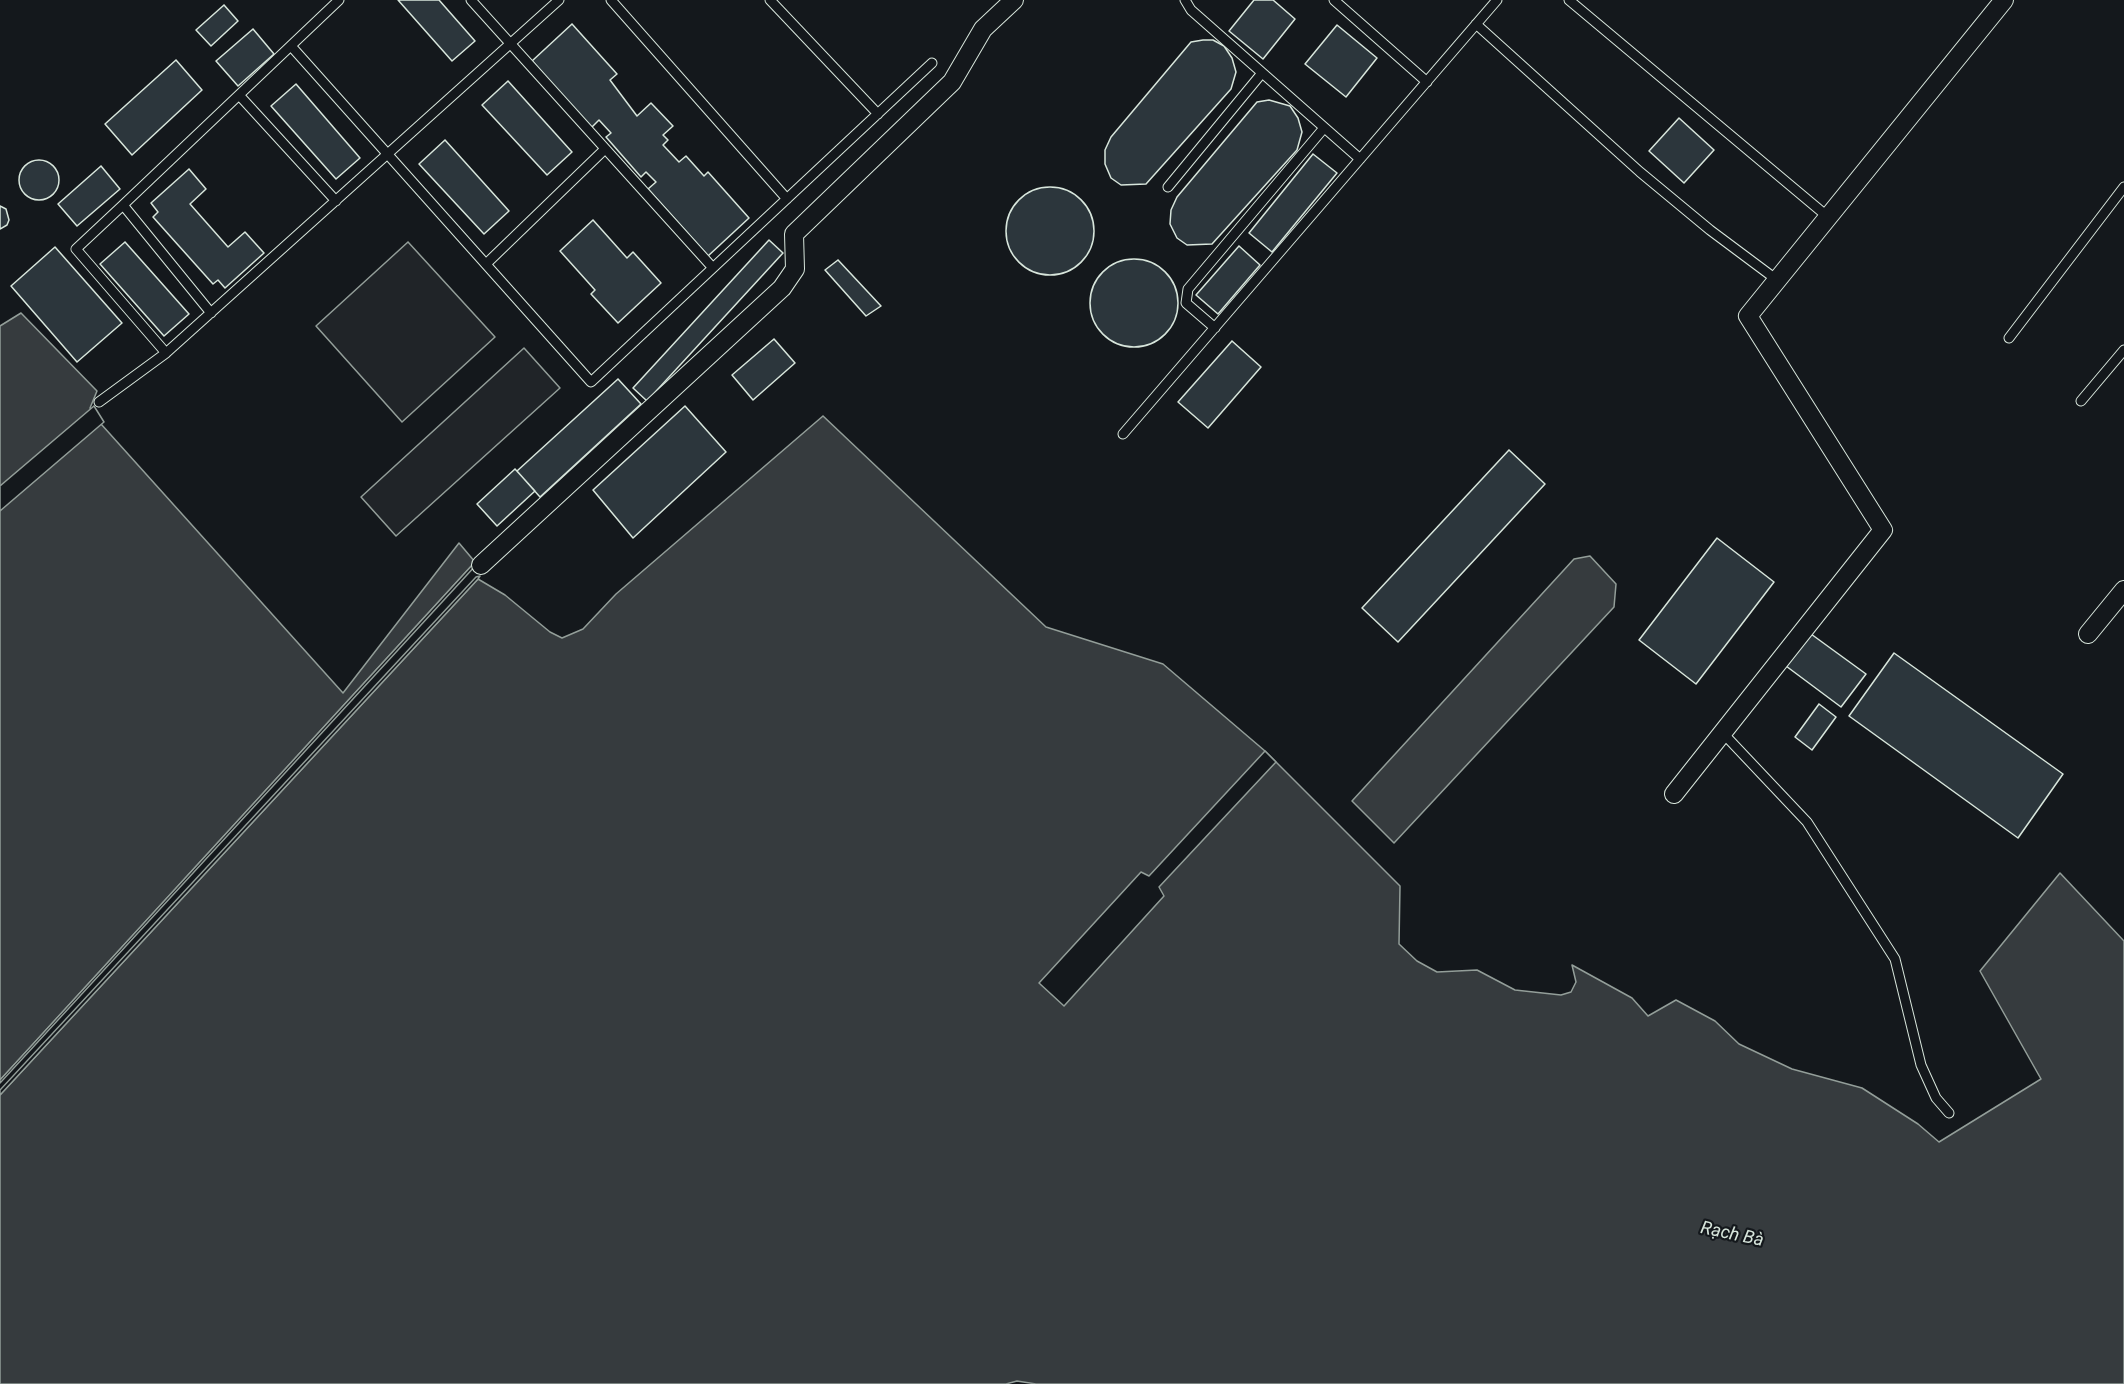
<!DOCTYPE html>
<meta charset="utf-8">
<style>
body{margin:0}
canvas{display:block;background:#14181c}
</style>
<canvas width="2124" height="1384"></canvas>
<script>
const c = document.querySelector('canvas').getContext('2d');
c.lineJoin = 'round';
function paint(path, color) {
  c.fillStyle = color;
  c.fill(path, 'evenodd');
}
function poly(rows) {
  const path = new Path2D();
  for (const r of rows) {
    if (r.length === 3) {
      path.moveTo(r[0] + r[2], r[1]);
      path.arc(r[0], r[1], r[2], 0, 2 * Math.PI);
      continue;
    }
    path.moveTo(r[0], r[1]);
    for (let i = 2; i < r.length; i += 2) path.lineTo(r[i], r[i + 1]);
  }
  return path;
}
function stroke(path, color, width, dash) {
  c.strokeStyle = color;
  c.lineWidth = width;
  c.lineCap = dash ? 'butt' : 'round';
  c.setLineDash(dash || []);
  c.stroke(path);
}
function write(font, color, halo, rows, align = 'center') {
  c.font = font + ' Roboto,sans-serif';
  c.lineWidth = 4.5;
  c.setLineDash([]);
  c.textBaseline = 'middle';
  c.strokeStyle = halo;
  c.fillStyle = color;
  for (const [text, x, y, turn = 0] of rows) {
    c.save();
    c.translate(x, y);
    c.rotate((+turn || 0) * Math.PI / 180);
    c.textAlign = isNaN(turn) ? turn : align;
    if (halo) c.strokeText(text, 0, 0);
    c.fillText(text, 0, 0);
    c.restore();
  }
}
const green = poly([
 [408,242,495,337,402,422,316,326,408,242],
 [524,348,560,388,396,536,361,497,524,348]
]);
paint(green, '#202428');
stroke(green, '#939e99', 1.5);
const water = poly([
 [21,313,97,391,90,408,101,424,343,693,459,543,475,562,0,1080,0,326,21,313],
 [823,416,1046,627,1163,664,1265,751,1400,886,1399,944,1417,961,1437,972,1477,970,1515,990,1561,995,1571,992,1576,982,1572,965,1632,998,1648,1016,1676,1000,1715,1021,1739,1044,1792,1069,1862,1088,1918,1124,1939,1142,2041,1079,1980,971,2060,873,2124,941,2124,1384,1036,1384,1017,1381,1006,1384,0,1384,0,1095,478,579,505,595,550,632,562,638,583,629,616,594,823,416],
 [1590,556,1616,584,1614,607,1394,843,1352,801,1574,559,1590,556]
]);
paint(water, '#363b3e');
stroke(water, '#939e99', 1.5);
const pier = poly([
 [94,406,104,422,0,511,0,486,94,406],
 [475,562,477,564,0,1083,0,1080,475,562],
 [480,576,478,579,0,1095,0,1090,476,577,480,576],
 [1265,751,1276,762,1159,887,1164,896,1064,1006,1039,983,1141,872,1149,876,1265,751]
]);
paint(pier, '#14181c');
stroke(pier, '#939e99', 1.5);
const building = poly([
 [398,0,439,0,475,41,452,61,398,0],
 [1254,0,1273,0,1295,19,1263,59,1229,31,1254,0],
 [224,5,238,21,211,46,196,30,224,5],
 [572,24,617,74,610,80,637,116,651,103,673,126,663,135,668,140,663,145,679,162,686,156,704,176,708,172,749,218,708,256,648,189,656,182,646,172,641,177,606,137,611,133,599,120,591,128,532,61,572,24],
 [1337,25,1377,58,1346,97,1305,64,1337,25],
 [253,29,274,54,238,86,216,61,253,29],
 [1203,40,1213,40,1224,46,1232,58,1236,72,1231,89,1146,184,1121,185,1111,178,1105,164,1105,150,1111,137,1191,42,1203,40],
 [176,60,202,90,132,155,105,124,176,60],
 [508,81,572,152,547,175,482,105,508,81],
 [296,84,360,158,336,179,271,106,296,84],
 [1269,100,1290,106,1298,118,1302,132,1297,150,1212,244,1187,245,1177,238,1170,224,1171,210,1177,197,1257,102,1269,100],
 [1679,118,1714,150,1684,183,1649,151,1679,118],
 [445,140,509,211,484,234,419,164,445,140],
 [1313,154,1337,173,1272,252,1249,233,1313,154],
 [39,180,20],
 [101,166,120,189,77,226,58,204,101,166],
 [189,169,206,189,190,204,228,247,245,232,264,253,225,288,218,280,213,284,153,217,158,212,151,203,189,169],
 [1050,231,44],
 [0,206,6,209,9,220,7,225,0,229,0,206],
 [593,220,627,258,633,252,661,283,618,323,591,294,595,290,560,251,593,220],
 [769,240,783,253,647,401,633,388,769,240],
 [125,242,189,314,164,336,100,264,125,242],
 [1239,246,1260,265,1218,314,1196,295,1239,246],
 [55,247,122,323,77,362,11,286,55,247],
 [1134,303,44],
 [838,260,881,306,866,316,825,270,838,260],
 [774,339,795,363,753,400,732,375,774,339],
 [1232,341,1261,367,1208,428,1178,402,1232,341],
 [618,379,641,404,540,497,517,471,618,379],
 [685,406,726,452,633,538,593,490,685,406],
 [1509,450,1545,484,1398,642,1362,608,1509,450],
 [515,469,535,491,497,526,477,504,515,469],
 [1717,538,1774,582,1696,684,1639,640,1717,538],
 [1811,634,1866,674,1841,707,1786,666,1811,634],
 [1894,653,2063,774,2018,838,1849,716,1894,653],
 [1819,704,1836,717,1812,750,1795,737,1819,704]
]);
paint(building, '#2c363c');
stroke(building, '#d8e6dc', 1.5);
const lane = poly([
 [471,0,713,268],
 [611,0,787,199],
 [770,0,878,114],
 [1185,0,1191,10,1360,159],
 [1334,0,1427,82],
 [1569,0,1828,217],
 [1476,24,1640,172,1710,230,1777,280],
 [291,46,591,382,932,63],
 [239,95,336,201],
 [1168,187,1262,73],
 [123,205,76,249,166,353],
 [486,264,605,149],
 [211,313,123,205,339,0],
 [1215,328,1186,303,1188,289,1324,128],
 [2009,338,2124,187],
 [2081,401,2124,350],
 [99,402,166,353,559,0],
 [1123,434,1497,0],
 [1721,731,1807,822,1895,959,1921,1065,1936,1098,1949,1113]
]);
const street = poly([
 [481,565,782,288,795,269,794,234,952,82,983,29,1014,0],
 [2088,634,2124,590],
 [1674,794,1883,530,1748,316,2004,0]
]);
stroke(lane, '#d8e6dc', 11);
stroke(street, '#d8e6dc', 20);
stroke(lane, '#14181c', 9);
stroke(street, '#14181c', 18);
write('italic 18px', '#d8e6dc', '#14181c', [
 ["Rạch Bà",1732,1235,12]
]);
</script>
